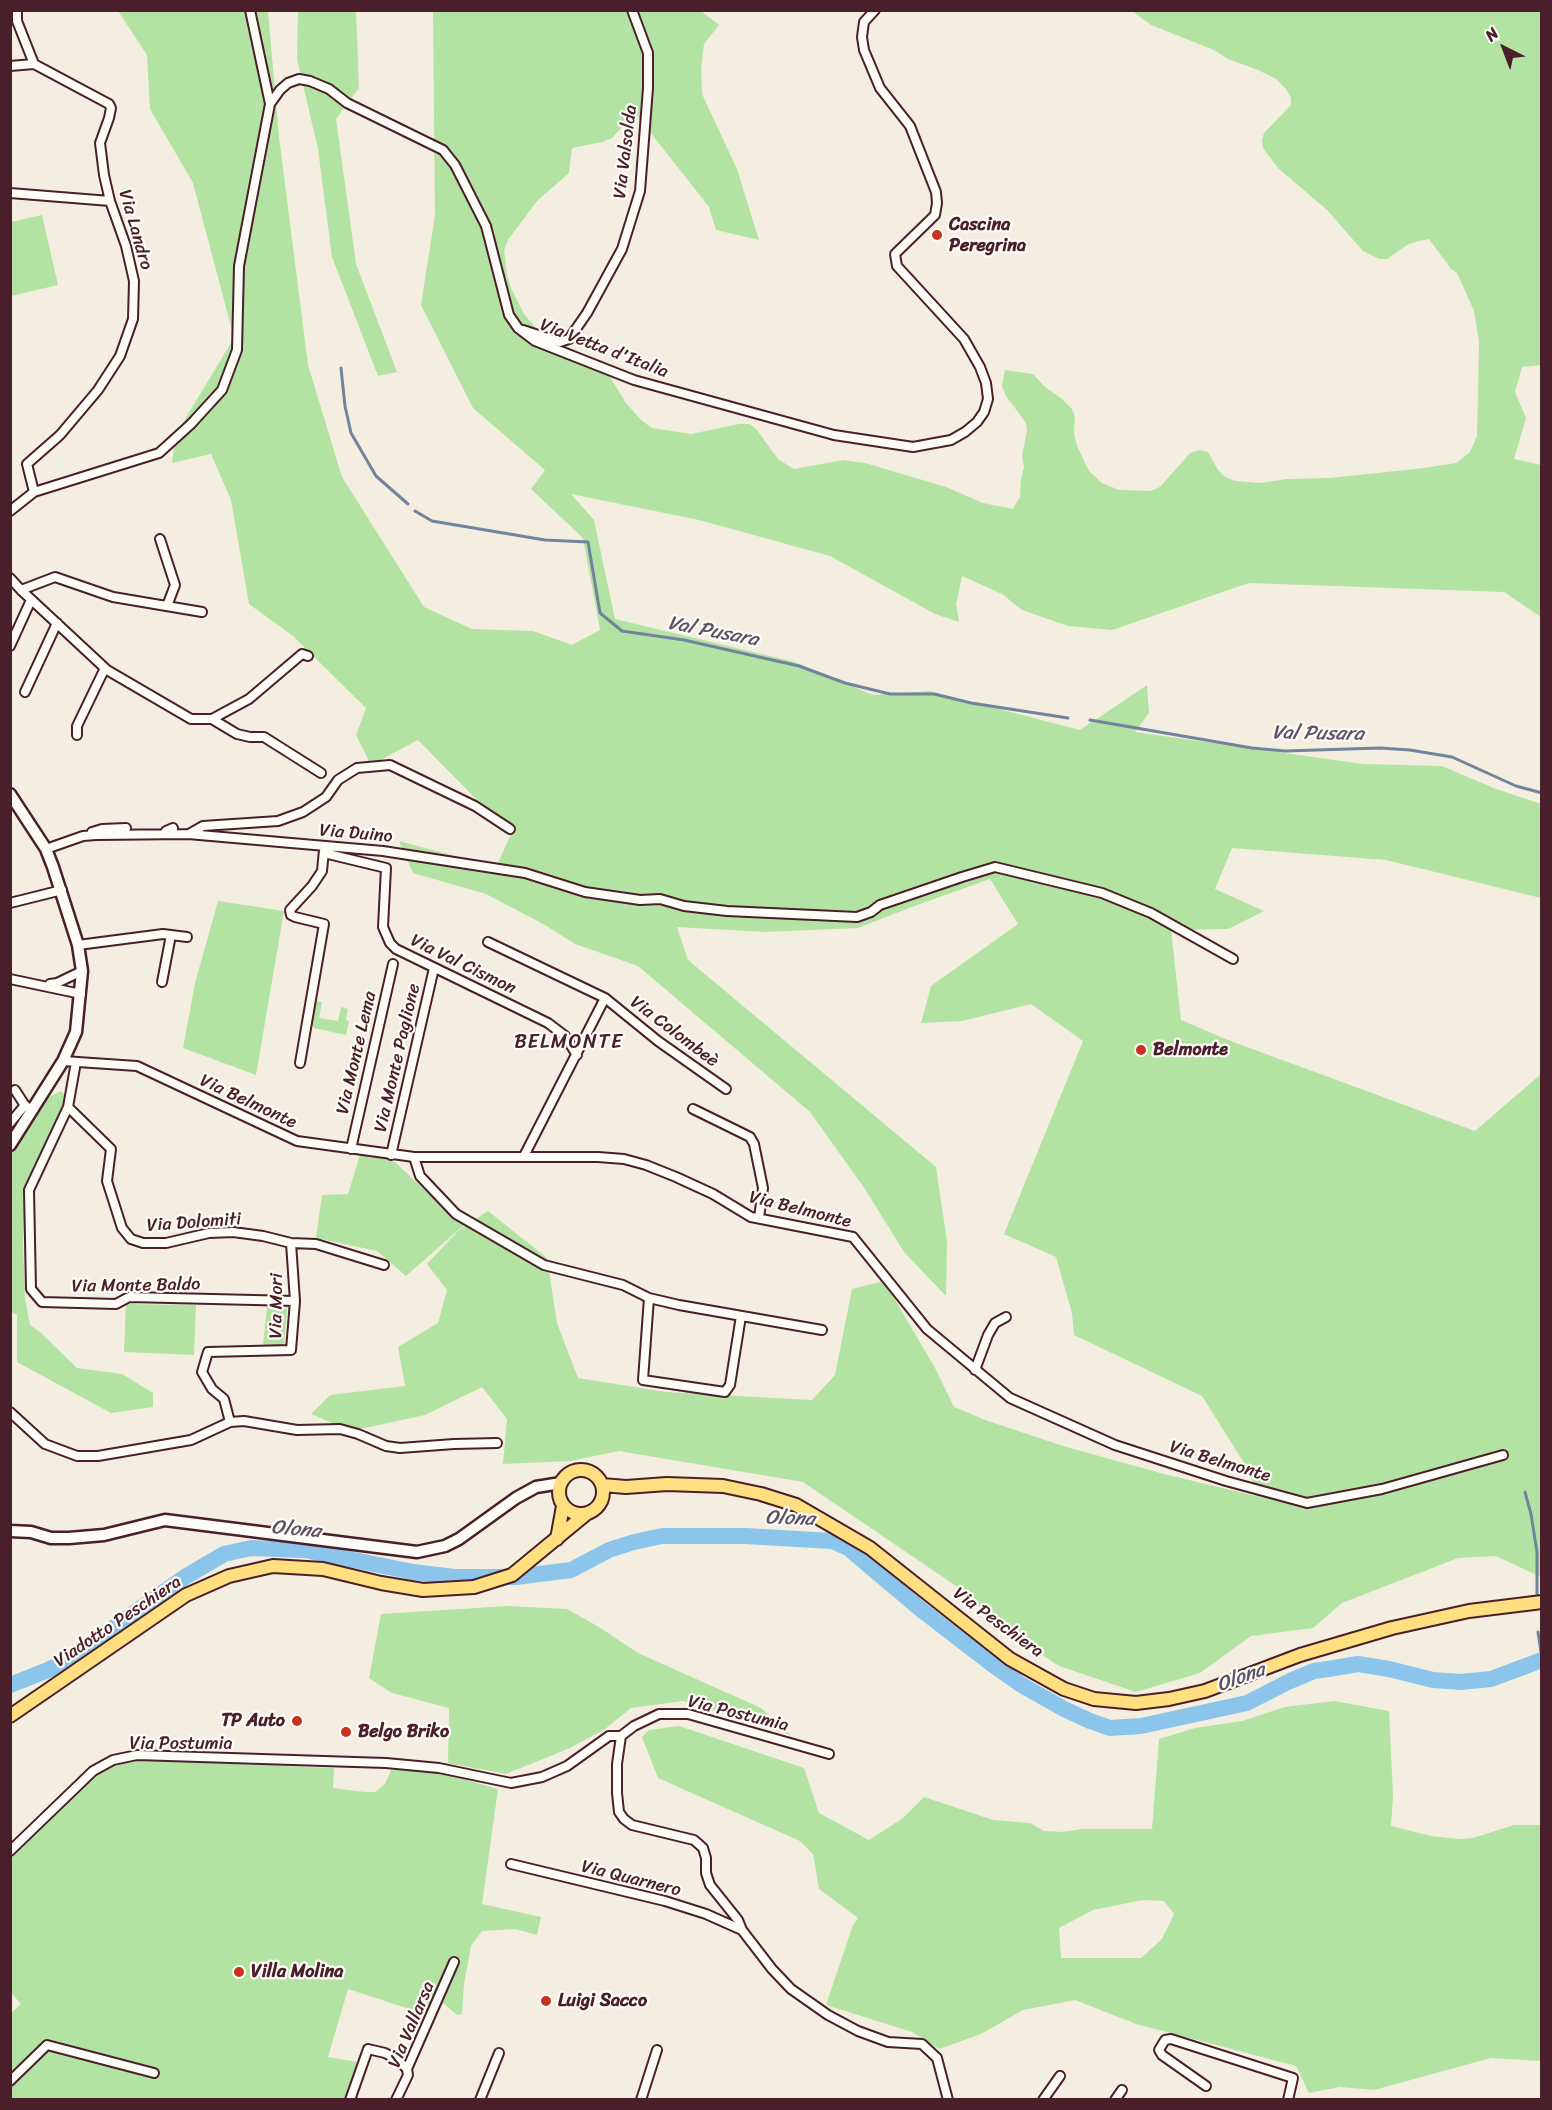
<!DOCTYPE html>
<meta charset="utf-8">
<style>
body{margin:0}
#map{position:relative;width:1552px;height:2110px;overflow:hidden;background:#f4eee0;font-family:Sriracha,sans-serif}
canvas{display:block}
.frame{position:absolute;inset:0;border:12px solid #4a1f2b;pointer-events:none}
.north{position:absolute;left:1474px;top:18px;width:60px;height:60px;-webkit-text-stroke:4px #fdfcf7;paint-order:stroke;rotate:318deg;font-size:16px;font-weight:700;line-height:24px;text-align:center;color:#4a1f2b}
.north::after{content:'';display:block;margin:auto;width:21px;height:27px;background:#4a1f2b;clip-path:polygon(50% 0,100% 100%,50% 72%,0 100%)}
</style>
<div id="map">
<canvas width="1552" height="2110"></canvas>
<div class="frame"></div>
<div class="north">N</div>
</div>
<script>
const c = document.querySelector('canvas').getContext('2d');
c.lineJoin = 'round';
function paint(path, color) {
  c.fillStyle = color;
  c.fill(path, 'evenodd');
}
function poly(rows) {
  const path = new Path2D();
  for (const r of rows) {
    if (r.length === 3) {
      path.moveTo(r[0] + r[2], r[1]);
      path.arc(r[0], r[1], r[2], 0, 2 * Math.PI);
      continue;
    }
    path.moveTo(r[0], r[1]);
    for (let i = 2; i < r.length; i += 2) path.lineTo(r[i], r[i + 1]);
  }
  return path;
}
function stroke(path, color, width, dash) {
  c.strokeStyle = color;
  c.lineWidth = width;
  c.lineCap = dash ? 'butt' : 'round';
  c.setLineDash(dash || []);
  c.stroke(path);
}
function write(font, color, halo, rows, align = 'center') {
  c.font = font + ' Sriracha,sans-serif';
  c.lineWidth = 4.5;
  c.setLineDash([]);
  c.textBaseline = 'middle';
  c.strokeStyle = halo;
  c.fillStyle = color;
  for (const [text, x, y, turn = 0] of rows) {
    c.save();
    c.translate(x, y);
    c.rotate((+turn || 0) * Math.PI / 180);
    c.textAlign = isNaN(turn) ? turn : align;
    if (halo) c.strokeText(text, 0, 0);
    c.fillText(text, 0, 0);
    c.restore();
  }
}
paint(poly([
 [118,11,268,11,279,137,308,365,342,477,424,607,472,629,533,631,572,645,600,630,583,538,531,489,545,470,473,408,421,305,435,215,433,11,701,11,719,25,704,44,701,69,702,94,737,169,759,240,716,230,709,207,635,113,612,138,602,142,572,148,569,173,537,201,508,240,504,250,507,275,511,288,524,314,540,333,602,364,626,403,641,420,652,428,691,434,739,424,750,424,757,430,778,459,794,469,843,460,865,463,946,487,983,503,1013,509,1020,497,1021,479,1024,467,1022,456,1027,430,1026,423,1006,396,1002,386,1005,370,1033,374,1045,387,1062,399,1072,409,1075,417,1074,433,1077,446,1089,471,1102,483,1119,490,1150,491,1160,487,1190,453,1199,450,1208,452,1218,470,1225,477,1236,481,1260,483,1287,479,1330,478,1424,468,1456,463,1470,452,1477,436,1479,341,1474,311,1457,273,1451,269,1429,239,1418,241,1407,245,1387,259,1379,259,1363,251,1327,210,1278,168,1263,148,1262,140,1264,133,1291,105,1291,98,1286,89,1276,79,1258,70,1228,59,1214,50,1151,25,1132,11,1541,11,1541,365,1522,367,1515,392,1526,418,1514,459,1541,465,1541,617,1504,592,1249,583,1112,630,1068,626,1022,610,1002,594,962,576,956,604,959,622,935,614,830,556,699,520,571,494,594,520,615,619,795,662,873,695,930,691,1080,730,1147,685,1149,713,1135,732,1363,764,1442,766,1496,789,1541,804,1541,898,1386,860,1232,848,1215,889,1264,911,1228,929,1171,930,1181,1020,1228,1040,1475,1131,1541,1074,1541,1577,1496,1556,1458,1558,1342,1603,1313,1628,1251,1636,1200,1673,1136,1692,1059,1666,1008,1632,959,1588,803,1482,619,1451,570,1461,503,1464,507,1419,482,1387,425,1415,351,1431,311,1414,330,1395,405,1386,398,1347,438,1323,447,1290,427,1264,459,1230,488,1211,547,1258,557,1323,578,1378,666,1392,812,1400,835,1375,852,1289,884,1281,935,1368,954,1407,988,1421,1063,1446,1164,1474,1256,1496,1251,1474,1202,1396,1074,1335,1072,1313,1056,1257,1004,1234,1083,1041,1031,1004,962,1021,921,1023,931,986,1018,924,990,879,909,908,858,928,764,932,677,927,688,960,936,1167,947,1241,946,1296,904,1252,865,1189,810,1112,638,966,575,944,545,925,486,894,413,873,399,841,496,867,514,828,476,799,418,740,371,765,356,735,366,708,293,636,249,604,231,500,211,454,172,463,176,434,234,338,193,183,150,109,147,55],
 [298,11,356,11,359,88,336,119,356,264,397,372,378,376,332,257,318,149,297,59],
 [42,215,58,285,11,296,11,222],
 [218,901,284,911,256,1075,183,1048,195,983],
 [316,1001,322,1002,319,1018,338,1021,341,1007,348,1009,346,1020,349,1021,346,1035,314,1028,312,1025],
 [61,1091,64,1094,63,1107,25,1189,23,1243,25,1298,30,1325,40,1332,77,1368,122,1374,153,1393,153,1407,111,1413,17,1362,17,1315,10,1311,10,1156,44,1102,51,1096],
 [360,1155,384,1157,396,1163,454,1218,464,1225,406,1276,377,1251,316,1238,322,1195,348,1194],
 [126,1304,196,1305,194,1355,124,1352],
 [267,1307,287,1309,284,1346,263,1345],
 [508,1606,567,1609,599,1627,638,1653,761,1708,791,1735,683,1701,631,1708,605,1729,570,1748,506,1774,448,1763,449,1708,392,1693,369,1678,381,1614],
 [1334,1701,1389,1711,1393,1796,1391,1826,1431,1836,1460,1839,1473,1838,1514,1825,1541,1825,1541,2061,1491,2058,1374,2090,1340,2087,1309,2093,1296,2066,1136,2024,1075,2000,1023,2010,981,2034,939,2049,912,2032,826,2005,853,1925,858,1918,819,1889,813,1854,800,1841,658,1778,642,1737,649,1730,679,1726,804,1768,819,1813,869,1840,903,1818,924,1797,993,1820,1030,1823,1044,1831,1061,1832,1083,1829,1152,1829,1159,1739,1195,1728,1242,1721,1285,1707],
 [1143,1900,1164,1901,1174,1914,1162,1939,1141,1958,1061,1958,1059,1928,1093,1910],
 [139,1760,334,1768,333,1788,365,1792,375,1792,385,1784,391,1770,439,1772,498,1789,482,1904,541,1917,537,1935,515,1929,482,1931,471,1946,464,1984,462,2014,457,2015,435,1996,425,2014,348,1989,328,2057,358,2062,345,2099,11,2099,10,2014,21,2004,11,1993,11,1857,95,1773,113,1764]
]), '#b3e3a2');
stroke(poly([
 [341,368,345,406,351,433,376,476,408,504],
 [415,511,432,521,545,540,588,542,600,613,622,631,684,640,799,666,845,683,890,694,934,694,971,703,1068,718],
 [1090,720,1252,748,1285,751,1380,748,1410,750,1452,757,1516,786,1542,793],
 [1525,1492,1531,1514,1537,1552,1537,1600],
 [1538,1632,1542,1659]
]), '#72839e', 3);
stroke(poly([
 [10,1685,48,1670,66,1661,185,1577,224,1554,251,1548,305,1550,413,1572,454,1577,516,1577,571,1570,609,1550,634,1542,662,1536,745,1536,832,1541,848,1548,919,1608,989,1662,1020,1684,1064,1709,1090,1721,1110,1728,1141,1726,1247,1703,1290,1681,1314,1671,1328,1669,1358,1664,1389,1669,1433,1680,1461,1682,1491,1679,1542,1660]
]), '#8cc5eb', 16);
const street = poly([
 [17,10,17,21,34,64,109,104,111,108,109,118,100,143,104,175,110,201,126,246,134,281,133,319,120,356,98,390,60,435,27,464,34,492],
 [250,10,270,104],
 [10,66,34,64],
 [10,193,110,201],
 [523,330,560,342,569,339,587,313,622,249,640,191,648,88,648,53,632,10],
 [10,511,34,492,159,453,191,424,222,390,237,350,239,266,270,104,280,90,288,83,299,79,310,81,329,89,347,103,443,150,455,165,486,226,509,315,518,328,535,341,634,380,834,435,913,447,951,440,965,432,977,422,984,412,988,399,986,383,980,367,964,339,897,266,895,254,935,215,937,203,936,192,910,126,880,88,864,50,862,37,864,22,875,10],
 [160,539,175,585,167,606],
 [10,578,21,590,107,670,191,719,212,719,237,734,250,737,264,737,321,773],
 [21,590,55,577,113,597,202,612],
 [10,646,31,600],
 [25,692,57,623],
 [212,719,249,699,302,654,308,656],
 [77,735,77,726,105,668],
 [92,832,102,829,126,828],
 [164,834,166,831,173,828],
 [189,834,203,826,278,821,303,812,326,797,338,780,357,768,390,765,475,806,510,829],
 [46,849,83,836,96,835,188,834,383,851,525,873,585,892,640,900,660,899,684,906,727,911,857,917,871,912,880,905,962,877,995,867,1102,893,1151,913,1233,959],
 [324,853,386,868,383,927,390,943,396,949,548,1023,565,1036,577,1055],
 [10,903,62,890],
 [488,942,605,998,658,1041,726,1089],
 [78,945,163,934,187,937],
 [10,979,81,994],
 [162,982,171,935],
 [50,984,57,983,82,971],
 [63,1061,137,1066,297,1141,414,1157,598,1157,624,1159,646,1165,676,1177,713,1194,751,1217,853,1237,927,1329,1010,1398,1115,1445,1226,1481,1307,1503,1382,1489,1503,1455],
 [76,1062,68,1107,111,1149,107,1181,122,1228,131,1239,143,1243,166,1243,209,1233,233,1232,263,1236,291,1243,316,1244,384,1265],
 [300,1063,324,924,295,917,291,915,290,910,312,886,322,871,324,850],
 [15,1090,24,1104,31,1110],
 [68,1107,29,1190,31,1289,42,1302,116,1304,129,1297,295,1301],
 [693,1109,750,1137,754,1144,763,1188,759,1218],
 [10,1123,25,1105],
 [351,1149,393,964],
 [391,1155,434,968],
 [524,1156,605,998],
 [414,1157,420,1176,456,1214,544,1265,623,1285,649,1298,679,1305,822,1330],
 [649,1298,643,1380,725,1392,730,1385,741,1316],
 [975,1370,988,1335,995,1323,1006,1317],
 [10,1412,45,1444,77,1456,98,1456,191,1440,230,1422,244,1421,297,1430,340,1429,358,1434,386,1446,400,1448,454,1444,497,1443],
 [230,1422,224,1399,212,1389,202,1372,208,1352,291,1350,295,1301,291,1243],
 [621,1736,617,1764,617,1793,619,1812,624,1819,632,1825,694,1840,703,1848,706,1858,706,1873,710,1885,738,1920,742,1930],
 [10,1851,93,1771,113,1760,137,1755,386,1763,439,1768,511,1783,542,1777,567,1766,609,1736,621,1736,634,1726,659,1714,688,1714,829,1754],
 [511,1864,665,1901,706,1914,742,1930,772,1969,791,1989,828,2015,858,2031,888,2042,922,2044,937,2058,948,2100],
 [10,2081,47,2045,154,2073],
 [1206,2086,1162,2055,1159,2050,1165,2040,1171,2039,1293,2078,1288,2100],
 [350,2100,368,2049,385,2053,398,2060,407,2069],
 [396,2100,408,2075,407,2069,454,1962],
 [480,2100,499,2053],
 [641,2100,657,2050],
 [1043,2100,1060,2076],
 [1115,2100,1122,2090]
]);
const secondary = poly([
 [10,794,46,849,53,867,78,945,82,971,76,1032,63,1061,10,1145],
 [10,1531,31,1532,51,1538,69,1538,104,1535,165,1520,417,1552,445,1546,459,1539,516,1498,536,1487,561,1483]
]);
const primary = poly([
 [581,1492,22],
 [602,1485,626,1487,667,1484,723,1486,761,1494,796,1505,870,1548,1010,1659,1064,1689,1094,1699,1136,1703,1169,1699,1205,1691,1300,1655,1392,1628,1469,1611,1542,1602],
 [557,1539,563,1506],
 [10,1716,186,1595,229,1576,273,1566,323,1569,381,1583,423,1590,474,1587,512,1575,586,1514]
]);
stroke(street, '#4a1f2b', 12);
stroke(secondary, '#4a1f2b', 15);
stroke(primary, '#4a1f2b', 16);
stroke(street, '#fdfcf7', 8);
stroke(secondary, '#fdfcf7', 10);
stroke(primary, '#ffdf80', 12);
for (const [x, y, r, color] of [
 [937,235,6,"#c8321e"],
 [1141,1050,6,"#c8321e"],
 [297,1721,6,"#c8321e"],
 [346,1732,6,"#c8321e"],
 [239,1972,6,"#c8321e"],
 [546,2001,6,"#c8321e"]
]) {
  const dot = new Path2D();
  dot.arc(x, y, r, 0, 2 * Math.PI);
  c.fillStyle = color;
  c.fill(dot);
  stroke(dot, '#fdfcf7', 2);
}
write('18px', '#4a1f2b', '#fdfcf7', [
 ["Via Valsolda",626,152,-83],
 ["Via Landro",135,230,74],
 ["Via Vetta d'Italia",604,349,21],
 ["Via Duino",356,834,5],
 ["Via Val Cismon",463,965,26],
 ["Via Colombeè",674,1032,37],
 ["Via Monte Lema",357,1053,-77],
 ["Via Monte Paglione",398,1058,-77],
 ["Via Belmonte",248,1102,25],
 ["Via Belmonte",800,1210,14],
 ["Via Dolomiti",194,1223,-4],
 ["Via Monte Baldo",136,1286,-1],
 ["Via Mori",277,1306,-89],
 ["Via Belmonte",1220,1462,17],
 ["Viadotto Peschiera",118,1622,-34],
 ["Via Peschiera",998,1623,36],
 ["Via Postumia",738,1714,14],
 ["Via Postumia",181,1744],
 ["Via Quarnero",631,1879,14],
 ["Via Vallarsa",412,2025,-67]
]);
write('bold 18px', '#4a1f2b', '#fdfcf7', [
 ["Cascina",949,225],
 ["Peregrina",949,246],
 ["Belmonte",1153,1050],
 ["TP Auto",285,1721,"right"],
 ["Belgo Briko",358,1732],
 ["Villa Molina",251,1972],
 ["Luigi Sacco",558,2001]
], 'left');
write('italic 20px', '#5e5165', '#fdfcf7', [
 ["Val Pusara",713,632,11],
 ["Val Pusara",1318,734,1],
 ["Olona",790,1519,2],
 ["Olona",296,1530,5],
 ["Olona",1241,1678,-20]
]);
c.letterSpacing = '1.5px';
write('20px', '#4a1f2b', '#fdfcf7', [
 ["BELMONTE",569,1043]
]);
c.letterSpacing = '0px';
</script>
